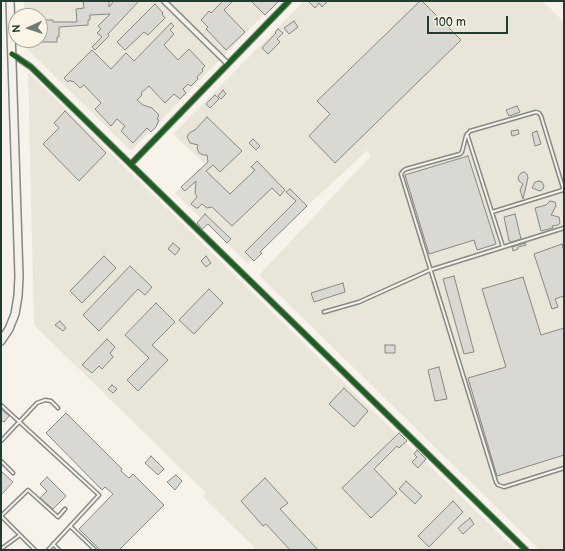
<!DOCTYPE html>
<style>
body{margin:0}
#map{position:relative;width:565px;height:551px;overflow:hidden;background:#f7f3ea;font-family:"Balsamiq Sans",sans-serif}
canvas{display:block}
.frame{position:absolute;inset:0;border:2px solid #1f3d34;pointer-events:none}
.north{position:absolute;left:8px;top:8px;width:40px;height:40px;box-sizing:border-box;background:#fcf5e5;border:1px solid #a4ab9e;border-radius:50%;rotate:267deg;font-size:11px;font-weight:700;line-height:16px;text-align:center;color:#1f3d34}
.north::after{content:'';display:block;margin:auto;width:14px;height:18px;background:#6b7d74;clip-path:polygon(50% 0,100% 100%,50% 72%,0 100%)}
.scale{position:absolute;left:427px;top:16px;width:81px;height:18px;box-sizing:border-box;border:2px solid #1f3d34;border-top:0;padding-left:5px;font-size:12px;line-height:14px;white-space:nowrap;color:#1f3d34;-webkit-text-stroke:3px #fcf5e5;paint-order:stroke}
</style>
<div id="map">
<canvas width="565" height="551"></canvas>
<div class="frame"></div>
<div class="north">N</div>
<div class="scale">100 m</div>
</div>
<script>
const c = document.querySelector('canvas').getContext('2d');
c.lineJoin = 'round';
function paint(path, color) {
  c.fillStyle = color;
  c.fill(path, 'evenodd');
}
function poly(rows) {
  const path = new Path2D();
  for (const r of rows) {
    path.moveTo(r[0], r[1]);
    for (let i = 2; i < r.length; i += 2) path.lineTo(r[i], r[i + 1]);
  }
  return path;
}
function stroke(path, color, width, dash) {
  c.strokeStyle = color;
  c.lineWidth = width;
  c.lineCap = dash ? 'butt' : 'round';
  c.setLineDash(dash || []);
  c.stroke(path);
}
paint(poly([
 [24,1,277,1,131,151,24,46,24,40,40,40,40,16,24,16],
 [304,1,543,1,564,22,564,550,540,550,259,275,370,157,368,150,307,206,248,264,175,193,205,164,173,134],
 [28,72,330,369,516,550,257,550,203,497,206,493,34,325]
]), '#e9e5d9');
const building = poly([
 [83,1,109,1,109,7,114,1,139,1,108,34,109,36,95,50,92,47,102,37,97,33,101,29,98,26,110,14,90,15,90,20,88,20,88,25,59,27,59,37,57,37,57,42,40,42,40,20,53,20,53,22,77,22,76,9,84,8,83,1],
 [223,1,233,1,224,10,245,32,226,50,206,29,208,27,201,20,209,11,211,13,223,1],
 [251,1,279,1,265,15,251,1],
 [308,1,328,1,322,7,319,3,315,8,308,1],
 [420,1,422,1,461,40,335,163,309,136,330,114,317,101,420,1],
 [155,4,163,13,162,14,165,18,148,35,144,32,125,50,117,42,155,4],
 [294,21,298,27,289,34,284,28,294,21],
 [171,23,174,26,170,30,174,34,164,45,178,60,189,49,205,66,202,69,203,71,197,77,198,79,191,86,188,84,183,89,186,93,180,99,174,94,165,103,149,86,141,93,142,95,137,100,143,105,152,108,159,115,157,119,159,120,156,127,151,132,147,128,133,143,121,131,125,126,117,119,111,126,95,109,101,103,84,85,80,88,73,81,72,82,70,80,68,82,64,78,92,50,111,69,126,53,134,61,171,23],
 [278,29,283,33,277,39,280,42,268,54,262,48,276,33,275,32,278,29],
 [223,90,226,94,221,99,218,96,223,90],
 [215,95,219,99,210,108,206,104,215,95],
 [517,106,520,112,509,116,506,110,517,106],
 [65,111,106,153,79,181,43,144,59,128,54,123,65,111],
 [207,117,242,151,220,172,213,165,206,171,230,194,255,170,251,167,257,161,285,190,280,196,272,188,232,226,212,207,207,208,202,204,198,208,196,208,191,204,197,197,195,193,196,181,185,191,181,187,208,162,207,155,203,155,199,153,197,148,198,145,190,143,187,137,189,133,195,130,207,117],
 [518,130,519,134,512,136,511,131,518,130],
 [537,131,541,144,535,146,532,133,537,131],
 [253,139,260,146,256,150,249,143,253,139],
 [468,156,496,244,477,250,474,240,429,254,405,175,468,156],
 [524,172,527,174,528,178,523,199,520,190,523,184,519,181,518,177,521,173,524,172],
 [539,181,542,182,544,186,543,189,540,191,532,188,535,182,539,181],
 [290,189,307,206,260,252,262,253,254,261,245,252,296,201,286,192,290,189],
 [550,201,555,202,556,206,551,215,559,217,560,223,558,225,552,226,553,228,541,231,535,208,546,205,550,201],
 [205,214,231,239,227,243,208,224,202,229,197,223,205,214],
 [515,214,521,239,511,242,510,241,509,241,504,217,515,214],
 [173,243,180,249,175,255,168,249,173,243],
 [525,243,526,245,518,247,518,249,513,251,512,247,525,243],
 [562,244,564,251,564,296,555,299,558,307,552,309,534,254,562,244],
 [104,256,116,268,82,303,70,291,104,256],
 [206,256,211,263,206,267,201,261,206,256],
 [130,266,152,287,145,295,138,289,99,331,83,315,130,266],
 [454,276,474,352,464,354,443,279,454,276],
 [523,277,541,335,564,328,564,455,497,476,468,378,506,367,482,289,523,277],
 [343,283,345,292,314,302,311,293,343,283],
 [209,289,223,303,194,334,179,320,209,289],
 [156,303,175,322,152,345,168,360,138,391,127,380,149,358,125,335,156,303],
 [60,321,66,328,63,331,55,325,60,321],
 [107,339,115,347,110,353,113,357,102,369,99,366,92,373,82,365,107,339],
 [385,345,395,345,395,353,385,353,385,345],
 [439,367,447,399,435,401,428,370,439,367],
 [112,385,117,389,113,393,108,389,112,385],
 [344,388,368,411,354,427,329,404,344,388],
 [1,409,9,416,4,422,1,420,1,409],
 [66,413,122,469,121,471,129,478,133,474,164,505,119,550,100,550,79,529,113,494,105,487,102,490,46,433,66,413],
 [399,433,407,441,399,448,397,446,374,469,397,493,371,518,342,488,399,433],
 [417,450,426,459,418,468,412,462,417,457,414,454,417,450],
 [151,456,164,469,158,475,145,463,151,456],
 [1,471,13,482,1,495,1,471],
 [176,475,182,481,175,490,167,482,176,475],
 [47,477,66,496,53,509,40,498,47,491,40,484,47,477],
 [265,478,288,503,280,509,318,550,290,550,266,524,263,526,241,501,265,478],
 [406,481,422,496,415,504,399,489,406,481],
 [453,501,463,512,429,547,418,536,453,501],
 [470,518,474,524,463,534,458,528,470,518]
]);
paint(building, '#dad8d2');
stroke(building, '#868984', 1);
const service = poly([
 [467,134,503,247],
 [564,191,541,116,539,113,536,112,470,131,466,136,462,152,460,154,406,169,403,171,401,174,496,482,498,485,504,487,564,468],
 [492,212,563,190],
 [324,312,359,302,430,270,564,228],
 [1,405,99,495,48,550],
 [1,441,37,403,45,400,51,401,58,408],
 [1,461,13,473],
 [1,516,28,490,58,517,65,509],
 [1,516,35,550],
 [70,526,95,550],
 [53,544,59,550],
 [1,549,20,535]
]);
const minor = poly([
 [164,1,228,64],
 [12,54,31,67,526,550],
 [131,164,289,1]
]);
const primary = poly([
 [1,341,9,329,15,314,18,296,19,276,10,1]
]);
stroke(service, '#868984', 5);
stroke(minor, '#868984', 7);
stroke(primary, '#868984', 10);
stroke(service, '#f5f2ec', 2);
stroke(minor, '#f5f2ec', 4);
stroke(primary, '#f5f2ec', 7);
stroke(poly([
 [12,54,31,67,526,550],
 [131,164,289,1]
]), '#1b5e20', 5);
</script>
